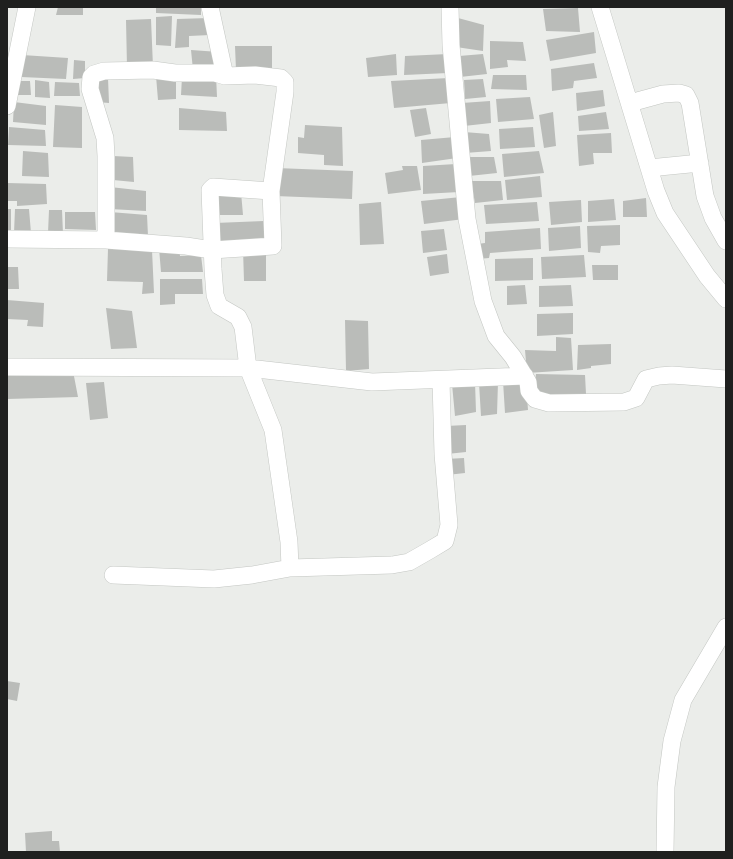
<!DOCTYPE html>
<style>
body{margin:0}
#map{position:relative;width:733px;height:859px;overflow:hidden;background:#ebedea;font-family:"IBM Plex Sans",sans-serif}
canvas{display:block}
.frame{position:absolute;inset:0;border:8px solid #1f201f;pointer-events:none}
</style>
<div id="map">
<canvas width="733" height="859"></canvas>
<div class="frame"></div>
</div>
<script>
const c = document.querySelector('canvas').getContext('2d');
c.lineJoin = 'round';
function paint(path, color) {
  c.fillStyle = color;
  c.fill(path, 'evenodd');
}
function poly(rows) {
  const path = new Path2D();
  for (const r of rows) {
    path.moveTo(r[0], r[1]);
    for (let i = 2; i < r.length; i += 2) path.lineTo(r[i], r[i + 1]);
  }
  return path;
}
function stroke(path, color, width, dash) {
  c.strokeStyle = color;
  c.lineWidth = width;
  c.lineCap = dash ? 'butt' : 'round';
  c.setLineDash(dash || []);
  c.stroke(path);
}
paint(poly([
 [58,7,83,7,83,15,56,15],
 [156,7,201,7,201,15,156,13],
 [578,8,580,32,546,31,543,9],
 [172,16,171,46,156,45,156,17],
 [209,18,210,35,189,36,189,47,175,48,177,19],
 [458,18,484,25,483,51,456,47],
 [151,19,153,67,127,67,126,20],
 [594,32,596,53,550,61,546,40],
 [490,41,523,42,526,61,507,60,508,67,490,69],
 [235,46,272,46,272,70,236,70],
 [191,50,219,52,220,70,193,70],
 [396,54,397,75,368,77,366,58],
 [448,54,448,73,404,75,405,56],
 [483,54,487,74,460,77,459,56],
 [22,55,68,58,66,79,21,77],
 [74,60,85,61,85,78,73,79],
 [594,63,597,78,574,81,573,88,552,91,551,69],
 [216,75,217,97,181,95,182,77],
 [493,75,526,75,527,90,491,89],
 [95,76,108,78,109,103,97,102],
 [156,76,176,78,176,99,158,100],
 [449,78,451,103,394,108,391,81],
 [483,79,486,97,465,99,464,80],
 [35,80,49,82,50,98,35,97],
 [16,81,30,81,31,95,16,95],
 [55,82,79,83,80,96,54,96],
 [603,90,605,106,577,111,576,93],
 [530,97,534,119,498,122,496,99],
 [490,101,491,123,464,126,462,103],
 [14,102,46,106,46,125,13,122],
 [55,105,82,107,82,148,53,147],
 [179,108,226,112,227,131,179,130],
 [426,108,431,134,415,137,410,110],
 [553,112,556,146,544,148,539,115],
 [606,112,609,129,579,131,578,116],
 [305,125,342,127,343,166,324,165,324,155,298,153,298,137,304,138],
 [9,127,45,130,46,146,8,145],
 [533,127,535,147,500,149,499,129],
 [464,132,489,134,491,151,465,153],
 [611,133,612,153,593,153,594,164,579,166,577,135],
 [455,137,457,158,422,163,421,140],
 [23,151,48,153,49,177,22,176],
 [539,151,544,173,504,177,502,154],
 [113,156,133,157,134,182,113,180],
 [467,157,494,157,497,173,469,176],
 [456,164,459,192,423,194,423,166],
 [402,166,417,166,421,190,388,194,385,173,403,170],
 [276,168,353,171,352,199,275,196],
 [540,176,542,197,507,200,505,180],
 [471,181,501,181,503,200,475,203],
 [7,183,46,184,47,204,17,206,17,201,7,201],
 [110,187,146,191,146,211,110,209],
 [213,189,241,192,243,215,216,215],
 [461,197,464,219,424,224,421,201],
 [646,198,647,217,623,217,623,201],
 [614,199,616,220,588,222,588,201],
 [581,200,582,222,551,225,549,202],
 [381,202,384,244,360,245,359,204],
 [537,202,539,221,486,224,484,205],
 [7,209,11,209,11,233,7,233],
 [15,209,29,209,31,233,14,233],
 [49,210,62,210,63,234,48,233],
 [65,212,95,212,96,230,65,229],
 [110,212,147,215,148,236,109,234],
 [264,221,265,245,216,247,215,223],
 [620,225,620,245,601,246,600,253,588,252,587,226],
 [580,226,581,248,549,251,548,228],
 [540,228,541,249,490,253,489,258,478,259,477,244,485,243,485,232],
 [444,229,447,250,423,253,421,231],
 [159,248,179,248,180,256,201,255,203,272,161,272],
 [266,248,266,281,244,281,243,249],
 [108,249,152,250,154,293,142,294,143,282,107,281],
 [447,254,449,273,430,276,427,257],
 [584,255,586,277,542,279,541,257],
 [533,258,533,280,495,281,495,259],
 [592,265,618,265,618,280,593,280],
 [7,267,18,267,19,289,7,289],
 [160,279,202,279,203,294,175,294,175,304,160,305],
 [525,285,527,304,507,305,507,286],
 [571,285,573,306,539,307,539,286],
 [7,300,44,303,43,327,27,326,28,320,7,319],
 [106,308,132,311,137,348,111,349],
 [573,313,573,334,537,336,537,314],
 [345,320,368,321,369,369,346,371],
 [556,337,571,338,573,370,527,373,525,350,556,351],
 [611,344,611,364,591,366,591,368,577,370,578,345],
 [73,371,78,397,7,399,7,373],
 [536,374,585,375,586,394,534,394],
 [503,381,526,382,528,410,505,413],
 [104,382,108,418,90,420,86,383],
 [475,382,476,412,455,416,452,384],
 [498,382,497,414,481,416,479,383],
 [466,425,466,452,447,454,446,426],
 [464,458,465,473,447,475,446,459],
 [7,681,20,683,17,701,7,699],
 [52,831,52,841,59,841,60,852,26,852,25,833]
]), '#babcb9');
const street = poly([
 [210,7,225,76],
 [450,7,451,45,467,219,483,301,496,336,513,357,528,382,529,391,535,399,549,403,624,402,636,398,646,379,659,376,672,375,726,379],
 [600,7,656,191,665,213,707,276,726,299],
 [630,103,663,94,679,93,686,95,690,103,705,196,713,218,726,241],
 [7,106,27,7],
 [649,168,700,163],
 [271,191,213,187,210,190,213,269,215,295,219,306,238,317,243,327,248,368,273,430,289,542,290,568],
 [7,239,106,240,186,246,212,250,273,246,271,191,285,92,285,82,281,78,255,75,225,76,215,73,175,73,153,70,104,71,94,74,91,77,90,89,105,138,106,156,106,240],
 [7,367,248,368,372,382,525,376],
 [113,575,214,579,252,575,290,568,392,565,409,562,430,550,445,541,449,525,443,454,441,380],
 [665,852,666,787,672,741,683,700,726,627]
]);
stroke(street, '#c3c6c2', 18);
stroke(street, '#fff', 17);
</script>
